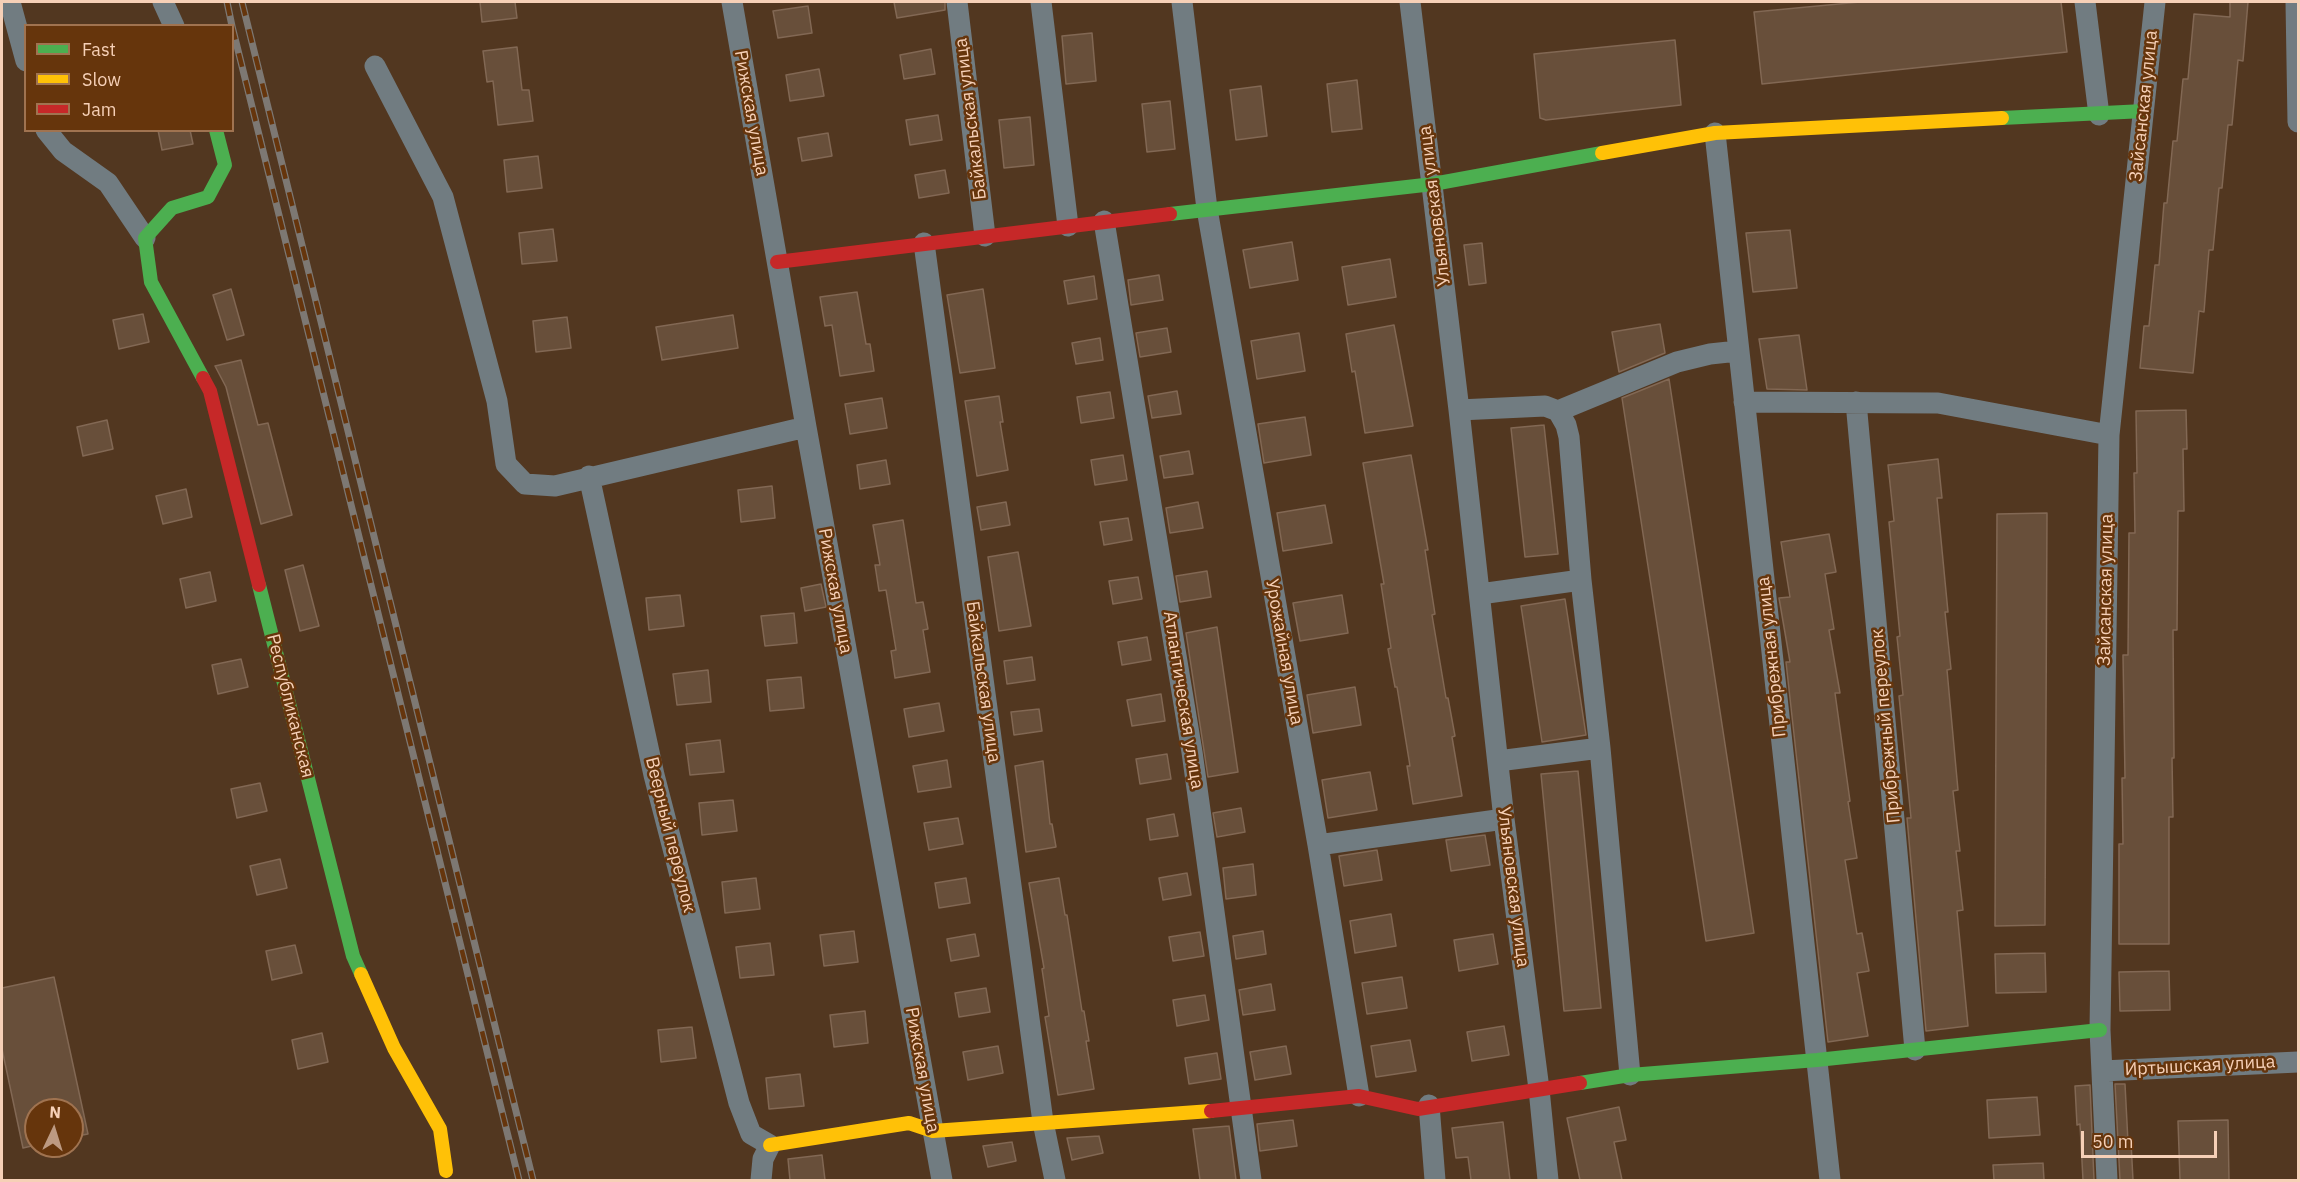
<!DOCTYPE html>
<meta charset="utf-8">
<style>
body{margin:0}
#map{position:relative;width:2300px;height:1182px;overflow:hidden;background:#523720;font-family:"IBM Plex Sans",sans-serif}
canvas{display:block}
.frame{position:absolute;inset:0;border:3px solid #f6d0b7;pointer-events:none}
.legend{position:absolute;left:24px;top:24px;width:210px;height:108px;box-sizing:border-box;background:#66350c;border:2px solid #a07350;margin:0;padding:8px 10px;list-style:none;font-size:18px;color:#f6d0b7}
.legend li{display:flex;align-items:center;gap:12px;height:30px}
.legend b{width:30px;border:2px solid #a07350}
.north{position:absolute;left:24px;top:1098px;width:60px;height:60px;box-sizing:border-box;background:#66350c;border:2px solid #a07350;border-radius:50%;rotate:4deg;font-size:16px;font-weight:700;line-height:24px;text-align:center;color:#f6d0b7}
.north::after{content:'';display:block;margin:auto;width:21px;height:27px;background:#bd9a82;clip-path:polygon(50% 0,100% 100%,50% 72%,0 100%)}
.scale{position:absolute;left:2081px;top:1131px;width:136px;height:27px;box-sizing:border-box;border:3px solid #f6d0b7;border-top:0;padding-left:8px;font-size:18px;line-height:21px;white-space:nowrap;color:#f6d0b7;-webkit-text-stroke:4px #66350c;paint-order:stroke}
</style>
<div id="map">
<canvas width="2300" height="1182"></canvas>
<div class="frame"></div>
<ul class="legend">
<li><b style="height:8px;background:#4caf50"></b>Fast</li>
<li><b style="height:8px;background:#ffc107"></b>Slow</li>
<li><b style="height:8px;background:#c62828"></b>Jam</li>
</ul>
<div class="north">N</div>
<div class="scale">50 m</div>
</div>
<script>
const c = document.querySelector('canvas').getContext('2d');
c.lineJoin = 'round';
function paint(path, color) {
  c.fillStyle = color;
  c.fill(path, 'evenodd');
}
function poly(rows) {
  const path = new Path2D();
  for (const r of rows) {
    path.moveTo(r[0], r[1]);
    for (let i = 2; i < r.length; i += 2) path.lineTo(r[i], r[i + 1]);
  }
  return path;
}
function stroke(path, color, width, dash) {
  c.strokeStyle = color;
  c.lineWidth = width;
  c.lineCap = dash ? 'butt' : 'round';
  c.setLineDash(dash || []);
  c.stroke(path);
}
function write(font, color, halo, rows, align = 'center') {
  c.font = font + ' "IBM Plex Sans",sans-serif';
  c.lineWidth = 5;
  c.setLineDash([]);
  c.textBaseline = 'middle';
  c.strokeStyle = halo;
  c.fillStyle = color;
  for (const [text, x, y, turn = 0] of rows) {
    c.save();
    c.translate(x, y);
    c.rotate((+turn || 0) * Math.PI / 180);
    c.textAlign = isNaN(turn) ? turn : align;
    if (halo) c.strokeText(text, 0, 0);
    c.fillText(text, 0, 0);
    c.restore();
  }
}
const building = poly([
 [480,2,515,2,517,18,482,22,480,2],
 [894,2,945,2,945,10,897,18,894,2],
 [1860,2,2061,2,2067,52,1762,84,1754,12,1860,2],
 [2230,2,2248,2,2243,61,2238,60,2232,125,2228,125,2222,188,2219,188,2213,250,2209,250,2204,312,2199,311,2193,373,2140,368,2144,326,2149,326,2155,265,2159,265,2164,203,2167,203,2173,141,2177,141,2183,79,2188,79,2194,14,2230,17,2230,2],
 [808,6,812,33,778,38,773,11,808,6],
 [1092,33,1096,81,1066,84,1062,36,1092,33],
 [1675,40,1681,105,1546,120,1540,118,1534,54,1675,40],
 [517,47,522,90,529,90,533,121,498,125,493,81,487,82,483,51,517,47],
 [931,49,935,74,904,79,900,55,931,49],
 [819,69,824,96,790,101,786,75,819,69],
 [1357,80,1362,129,1332,132,1327,84,1357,80],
 [1261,86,1267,136,1236,140,1230,90,1261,86],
 [1170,101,1175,149,1147,152,1142,104,1170,101],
 [938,115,942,140,910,145,906,120,938,115],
 [1030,117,1034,165,1004,168,999,120,1030,117],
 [158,130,190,130,193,144,162,150,158,130],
 [828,133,832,156,802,161,798,138,828,133],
 [538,156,542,188,507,192,504,160,538,156],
 [945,170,949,193,919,198,915,175,945,170],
 [553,229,557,261,522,264,519,233,553,229],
 [1790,230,1797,288,1753,292,1746,233,1790,230],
 [1292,242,1298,280,1250,288,1243,250,1292,242],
 [1482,243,1486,283,1469,285,1464,245,1482,243],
 [1390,259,1396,297,1348,305,1342,267,1390,259],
 [1159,275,1163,300,1131,305,1128,280,1159,275],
 [1094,276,1097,299,1068,304,1064,281,1094,276],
 [231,289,244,335,227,340,213,295,231,289],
 [983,289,995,368,960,373,947,295,983,289],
 [857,292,866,344,870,344,874,371,840,376,832,325,825,326,820,297,857,292],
 [143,314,149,342,119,349,113,320,143,314],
 [733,315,738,348,662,360,656,327,733,315],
 [567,317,571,348,536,352,533,321,567,317],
 [1660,324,1665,353,1619,372,1612,332,1660,324],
 [1394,325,1413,426,1365,433,1355,371,1352,372,1346,334,1394,325],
 [1167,328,1171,352,1140,357,1136,333,1167,328],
 [1299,333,1305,371,1257,379,1251,341,1299,333],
 [1799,335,1807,390,1767,389,1759,339,1799,335],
 [1100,338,1103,360,1076,364,1072,343,1100,338],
 [241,360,258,425,268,423,292,515,261,524,226,387,215,366,241,360],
 [1669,379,1754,933,1706,941,1622,398,1669,379],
 [1177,391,1181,414,1152,418,1148,396,1177,391],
 [1110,392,1114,418,1081,423,1077,397,1110,392],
 [999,396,1003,422,1000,422,1008,470,977,476,965,401,999,396],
 [882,398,887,428,850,434,845,404,882,398],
 [2186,410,2187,449,2183,449,2184,511,2178,511,2177,630,2173,630,2174,758,2172,758,2173,817,2169,817,2169,944,2119,944,2119,844,2123,844,2122,778,2125,778,2123,655,2128,655,2129,533,2135,533,2134,473,2137,473,2136,411,2186,410],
 [1305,417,1311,455,1264,463,1258,424,1305,417],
 [107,420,113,449,83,456,77,427,107,420],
 [1544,425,1558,554,1525,557,1511,428,1544,425],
 [1189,451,1193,474,1164,478,1160,456,1189,451],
 [1123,455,1127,480,1095,485,1091,460,1123,455],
 [1411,455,1428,550,1425,550,1435,614,1432,615,1446,698,1448,698,1455,736,1452,737,1462,796,1413,804,1407,766,1410,766,1397,687,1395,687,1388,649,1391,648,1381,584,1384,584,1363,463,1411,455],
 [1938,459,1942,498,1937,498,1948,612,1945,612,1951,669,1947,670,1958,790,1953,791,1960,851,1956,851,1963,910,1957,911,1968,1026,1926,1031,1907,818,1911,818,1899,696,1903,695,1897,637,1900,636,1889,522,1894,521,1888,465,1938,459],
 [886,460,890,484,860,489,857,465,886,460],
 [772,486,775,518,741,522,738,490,772,486],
 [186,489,192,517,163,524,156,496,186,489],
 [1006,502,1010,525,981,530,977,507,1006,502],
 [1198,502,1203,528,1170,533,1166,508,1198,502],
 [1325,505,1332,543,1283,551,1277,513,1325,505],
 [2047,513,2045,925,1995,926,1997,514,2047,513],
 [1128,518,1132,540,1104,545,1100,522,1128,518],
 [903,520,916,603,923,602,928,629,923,630,930,672,895,678,891,651,896,650,886,590,879,591,875,565,880,565,873,525,903,520],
 [1829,534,1836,572,1825,574,1834,629,1829,630,1840,693,1835,693,1850,801,1848,802,1857,858,1845,860,1857,934,1862,933,1869,971,1857,973,1868,1036,1828,1042,1786,662,1790,662,1779,598,1790,597,1781,542,1829,534],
 [1018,552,1031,626,999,631,988,557,1018,552],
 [303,565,319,626,300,631,285,570,303,565],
 [1207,571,1211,597,1180,602,1176,576,1207,571],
 [210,572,216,601,186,608,180,579,210,572],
 [1138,577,1142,599,1113,604,1109,581,1138,577],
 [821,584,826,607,805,611,801,588,821,584],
 [680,595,684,626,649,630,646,598,680,595],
 [1342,595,1348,633,1300,641,1293,603,1342,595],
 [1565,599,1586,735,1542,742,1521,606,1565,599],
 [794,613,797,643,765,646,761,616,794,613],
 [1217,627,1238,772,1208,777,1186,633,1217,627],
 [1147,637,1151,660,1122,665,1118,642,1147,637],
 [1032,657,1035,680,1007,684,1004,661,1032,657],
 [241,659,248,687,218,694,212,665,241,659],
 [708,670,711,702,677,705,673,674,708,670],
 [801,677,804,708,770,711,767,680,801,677],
 [1355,687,1361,725,1313,733,1307,695,1355,687],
 [1161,694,1165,721,1132,726,1127,700,1161,694],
 [939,703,944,731,909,737,904,709,939,703],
 [1039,709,1042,731,1014,735,1011,712,1039,709],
 [720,740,724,772,690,775,686,744,720,740],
 [1167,754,1171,779,1140,784,1136,759,1167,754],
 [947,760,951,787,918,792,913,766,947,760],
 [1043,761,1050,824,1052,824,1056,847,1026,852,1015,766,1043,761],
 [1578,771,1601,1008,1564,1011,1541,774,1578,771],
 [1370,772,1377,810,1328,818,1322,780,1370,772],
 [260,783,267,811,237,818,231,789,260,783],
 [733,800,737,831,702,835,699,803,733,800],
 [1241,808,1245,832,1217,837,1213,813,1241,808],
 [1174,814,1178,836,1150,840,1147,819,1174,814],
 [958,818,963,844,929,850,924,823,958,818],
 [1485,835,1490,865,1451,871,1446,840,1485,835],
 [1377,850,1382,880,1344,886,1339,856,1377,850],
 [280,859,287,888,257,895,250,866,280,859],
 [1253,864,1256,895,1226,899,1223,868,1253,864],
 [1187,873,1191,895,1163,900,1159,878,1187,873],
 [756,878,760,909,725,913,722,882,756,878],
 [966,878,970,903,939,908,935,883,966,878],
 [1059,878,1065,915,1067,915,1082,1011,1084,1011,1089,1041,1086,1041,1094,1089,1058,1095,1045,1017,1049,1016,1042,969,1044,968,1029,883,1059,878],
 [1391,914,1396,946,1355,953,1350,921,1391,914],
 [854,931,858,962,824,966,820,935,854,931],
 [1263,931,1266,954,1236,959,1233,936,1263,931],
 [1200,932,1204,956,1173,961,1169,937,1200,932],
 [975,934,979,956,951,961,947,939,975,934],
 [1493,934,1498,964,1459,971,1454,940,1493,934],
 [770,943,774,975,740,978,736,947,770,943],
 [295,945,302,973,272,980,266,951,295,945],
 [2045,953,2046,992,1996,993,1995,954,2045,953],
 [2169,971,2170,1010,2120,1011,2119,972,2169,971],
 [54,977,88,1134,72,1137,72,1110,36,1110,36,1145,23,1148,2,1049,2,988,54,977],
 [1402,977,1407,1008,1367,1014,1362,983,1402,977],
 [1271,984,1275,1010,1243,1015,1239,990,1271,984],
 [986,988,990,1012,959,1017,955,993,986,988],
 [1205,995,1209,1020,1177,1026,1173,1000,1205,995],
 [865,1011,868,1043,834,1047,830,1015,865,1011],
 [1504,1026,1509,1055,1472,1061,1467,1032,1504,1026],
 [692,1027,696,1058,661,1062,658,1030,692,1027],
 [322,1033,328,1062,298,1069,292,1040,322,1033],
 [1410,1040,1416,1071,1376,1077,1371,1046,1410,1040],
 [998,1046,1003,1073,968,1080,963,1052,998,1046],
 [1286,1046,1291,1074,1255,1080,1250,1052,1286,1046],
 [1217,1053,1221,1079,1189,1084,1185,1058,1217,1053],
 [800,1074,804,1106,769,1109,766,1078,800,1074],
 [2115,1084,2125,1084,2128,1142,2131,1142,2133,1180,2120,1180,2115,1084],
 [2090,1085,2094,1180,2083,1180,2080,1124,2077,1125,2075,1086,2090,1085],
 [2037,1097,2040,1135,1989,1138,1987,1100,2037,1097],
 [1619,1107,1626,1140,1614,1142,1622,1180,1580,1180,1567,1118,1619,1107],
 [1293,1120,1297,1146,1260,1151,1257,1124,1293,1120],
 [2228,1120,2229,1180,2180,1180,2178,1121,2228,1120],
 [1503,1122,1510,1180,1471,1180,1468,1157,1456,1158,1452,1128,1503,1122],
 [1229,1126,1236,1180,1200,1180,1193,1129,1229,1126],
 [1099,1136,1103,1153,1072,1160,1067,1138,1099,1136],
 [1012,1142,1016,1161,988,1167,983,1146,1012,1142],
 [822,1155,825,1180,790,1180,788,1159,822,1155],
 [2043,1163,2044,1180,1994,1180,1993,1165,2043,1163]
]);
paint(building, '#684f3a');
stroke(building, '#826854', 1.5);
stroke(poly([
 [10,2,26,61],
 [163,2,174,26],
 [732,2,806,427,942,1180],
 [957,2,985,236],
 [1041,2,1068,226],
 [1182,2,1207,209,1318,845,1359,1096],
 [1410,2,1459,410,1504,819,1539,1089,1548,1180],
 [2085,2,2099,115],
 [2296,2,2298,122],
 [375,66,443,197,497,401,506,464,525,484,555,486,806,427],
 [46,130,63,151,108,183,145,238],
 [1715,133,1830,1180],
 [1104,221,1192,752,1251,1180],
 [924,243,1043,1122,1055,1180],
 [1744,402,1938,403,2109,435],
 [1856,402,1915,1050],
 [1459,410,1545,406,1558,411,1566,425,1569,437,1581,580,1480,594],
 [1558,411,1677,362,1710,354,1738,351],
 [589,476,654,775,739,1103,751,1134,770,1145,763,1159,761,1180],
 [1581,580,1600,748,1630,1075],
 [1498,761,1600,748],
 [1318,845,1504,819],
 [2102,1071,2298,1062],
 [1429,1105,1435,1180],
 [2107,1180,2100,1030,2109,435,2155,2]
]), '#717c81', 21);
stroke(poly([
 [2002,118,2144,111],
 [1170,214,1433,184,1602,153],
 [203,378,151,282,145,238,172,208,208,197,225,165,216,130],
 [259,585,353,956,361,974],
 [1580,1083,1630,1075,1817,1060,2100,1030]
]), '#4caf50', 14);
stroke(poly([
 [1602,153,1715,133,2002,118],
 [361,974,394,1048,440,1129,446,1171],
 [770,1145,909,1123,933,1131,1211,1111]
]), '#ffc107', 14);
stroke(poly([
 [777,262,1170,214],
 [203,378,210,391,259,585],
 [1211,1111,1359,1096,1418,1109,1580,1083]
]), '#c62828', 14);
const rail = poly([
 [227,2,232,26],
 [242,2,533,1180],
 [232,26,519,1180]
]);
stroke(rail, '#7d7873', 7);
stroke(rail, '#66350c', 4.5, [14]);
write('18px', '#f6d0b7', '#66350c', [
 ["Зайсанская улица",2144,106,-84],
 ["Рижская улица",751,113,80],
 ["Байкальская улица",971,119,-97],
 ["Ульяновская улица",1435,206,-97],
 ["Зайсанская улица",2106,590,-89],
 ["Рижская улица",835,591,80],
 ["Урожайная улица",1284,652,80],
 ["Прибрежная улица",1772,657,-96],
 ["Байкальская улица",983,682,82],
 ["Атлантическая улица",1183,700,81],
 ["Республиканская",290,706,76],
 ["Прибрежный переулок",1886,726,-95],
 ["Веерный переулок",670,835,76],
 ["Ульяновская улица",1513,887,83],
 ["Иртышская улица",2200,1066,-3],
 ["Рижская улица",922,1070,80]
]);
</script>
